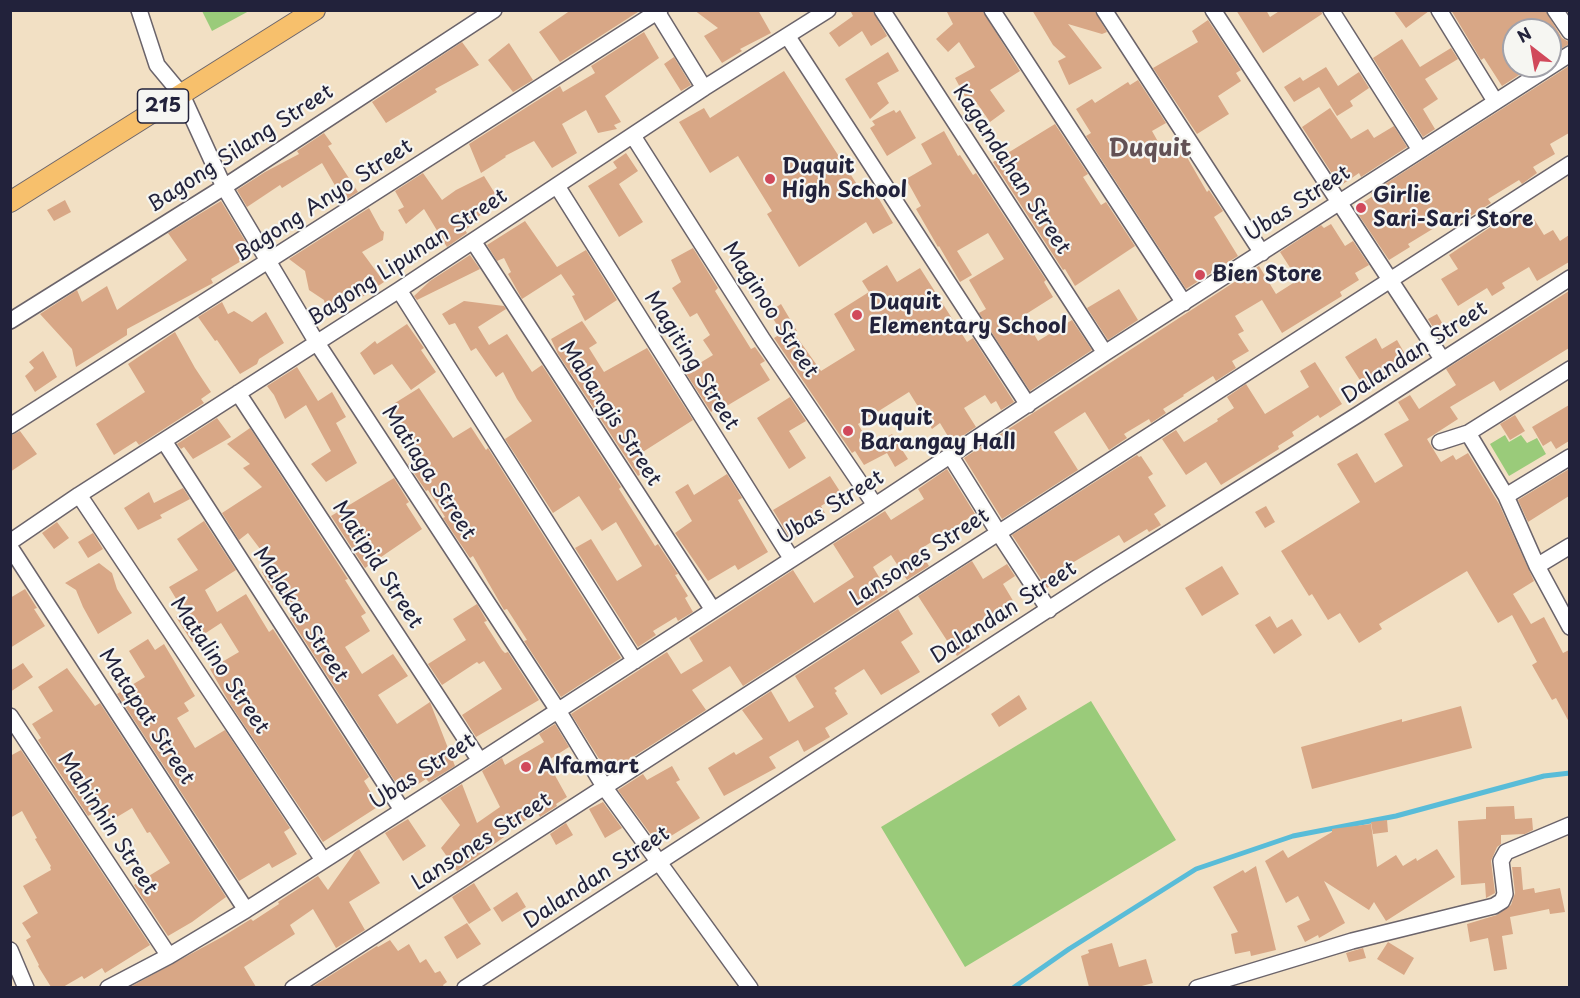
<!DOCTYPE html>
<style>
body{margin:0}
#map{position:relative;width:1580px;height:998px;overflow:hidden;background:#f2e0c4;font-family:"Playpen Sans",sans-serif}
canvas{display:block}
.frame{position:absolute;inset:0;border:12px solid #22223b;pointer-events:none}
.north{position:absolute;left:1502px;top:18px;width:60px;height:60px;box-sizing:border-box;background:#f6f6f2;border:2px solid #a1a1a9;border-radius:50%;rotate:329deg;font-size:16px;font-weight:700;line-height:24px;text-align:center;color:#22223b}
.north::after{content:'';display:block;margin:auto;width:21px;height:27px;background:#d1495b;clip-path:polygon(50% 0,100% 100%,50% 72%,0 100%)}
</style>
<div id="map">
<canvas width="1580" height="998"></canvas>
<div class="frame"></div>
<div class="north">N</div>
</div>
<script>
const c = document.querySelector('canvas').getContext('2d');
c.lineJoin = 'round';
function paint(path, color) {
  c.fillStyle = color;
  c.fill(path, 'evenodd');
}
function poly(rows) {
  const path = new Path2D();
  for (const r of rows) {
    path.moveTo(r[0], r[1]);
    for (let i = 2; i < r.length; i += 2) path.lineTo(r[i], r[i + 1]);
  }
  return path;
}
function stroke(path, color, width, dash) {
  c.strokeStyle = color;
  c.lineWidth = width;
  c.lineCap = dash ? 'butt' : 'round';
  c.setLineDash(dash || []);
  c.stroke(path);
}
function write(font, color, halo, rows, align = 'center') {
  c.font = font + ' "Playpen Sans",sans-serif';
  c.lineWidth = 4.5;
  c.setLineDash([]);
  c.textBaseline = 'middle';
  c.strokeStyle = halo;
  c.fillStyle = color;
  for (const [text, x, y, turn = 0] of rows) {
    c.save();
    c.translate(x, y);
    c.rotate((+turn || 0) * Math.PI / 180);
    c.textAlign = isNaN(turn) ? turn : align;
    if (halo) c.strokeText(text, 0, 0);
    c.fillText(text, 0, 0);
    c.restore();
  }
}
paint(poly([
 [202,11,249,11,212,31],
 [1505,435,1509,442,1521,435,1527,443,1537,438,1546,454,1509,476,1490,444],
 [1091,701,1176,840,965,967,881,827]
]), '#9acb7a');
stroke(poly([
 [1013,988,1069,949,1196,869,1293,836,1396,816,1544,776,1570,773]
]), '#59bcd8', 5);
paint(poly([
 [571,10,641,10,560,62,539,32],
 [694,10,758,10,771,33,740,49,742,51,722,63,704,36,718,28],
 [850,10,872,10,887,36,871,46,862,31,839,47,829,33,853,16],
 [946,10,982,10,1020,71,990,90,1005,111,990,122,974,99,968,102,955,78,975,67,959,42,948,52,936,39,953,24],
 [1032,10,1094,10,1107,32,1102,34,1068,24,1102,68,1069,85,1058,61,1066,57,1053,45],
 [1236,10,1266,10,1270,17,1281,10,1321,10,1322,14,1263,53],
 [1393,10,1429,10,1429,11,1406,28],
 [1451,10,1545,10,1562,38,1569,42,1569,44,1550,55,1550,30,1514,30,1514,66,1533,66,1502,86,1484,58,1481,60],
 [1208,20,1241,70,1236,73,1241,81,1218,96,1229,114,1197,134,1153,68,1198,42,1192,31],
 [644,32,659,58,605,96,621,122,614,125,617,129,598,133,586,110,562,124,577,153,552,168,534,141,505,156,506,157,481,173,469,144,560,86,563,92,595,73,591,66],
 [1402,39,1420,67,1451,48,1458,59,1425,79,1438,99,1423,109,1435,129,1423,137,1373,58],
 [462,42,479,65,435,89,437,92,386,123,372,102],
 [509,43,533,80,513,92,488,60],
 [888,52,899,71,877,83,889,103,870,119,845,79],
 [674,57,691,85,681,91,664,64],
 [1569,66,1569,133,1550,144,1555,154,1533,167,1537,173,1522,184,1519,180,1488,199,1491,203,1466,219,1464,216,1447,227,1444,222,1408,244,1410,247,1389,260,1354,208,1373,196,1371,193],
 [1326,67,1338,86,1359,72,1369,88,1350,101,1353,106,1337,116,1319,87,1294,102,1284,87,1300,77,1303,81],
 [784,71,858,186,868,180,893,223,873,234,866,222,799,267,767,214,772,211,738,156,710,173,679,122,704,108,710,118],
 [1138,80,1166,123,1152,131,1165,154,1180,145,1207,192,1209,190,1223,211,1214,217,1238,256,1186,289,1086,136,1091,133,1076,109,1092,99,1095,103,1128,82,1130,85],
 [1330,108,1351,139,1368,129,1374,138,1394,126,1407,147,1361,177,1359,173,1340,186,1302,127],
 [894,110,896,113,900,110,916,138,887,156,870,128,875,125,872,121],
 [1055,124,1088,174,1083,177,1101,205,1106,202,1135,246,1075,286,1065,269,1063,270,993,162],
 [944,131,958,156,960,155,973,175,976,173,1046,280,1044,282,1053,297,1023,316,1038,341,1072,320,1092,350,1030,391,979,313,986,309,969,280,1004,259,988,233,957,251,972,275,960,282,939,246,938,247,916,209,921,206,906,179,932,164,921,144],
 [324,133,332,144,328,146,358,192,344,201,322,163,282,188,280,185,247,207,237,190,265,172,299,154,297,151],
 [626,153,638,171,619,184,643,222,619,237,588,186,617,168,613,162],
 [423,173,442,200,456,190,484,176,501,203,474,219,476,222,465,230,467,233,447,247,424,209,406,224,398,210,404,207,395,191],
 [65,200,71,212,54,221,47,210],
 [221,201,253,254,211,279,213,283,127,329,127,335,76,367,72,349,40,314,77,290,82,302,107,286,117,310,187,260,168,233],
 [369,208,381,230,384,232,383,240,362,252,384,282,362,297,360,295,327,316,324,300,309,290,305,271,289,259],
 [1522,216,1527,224,1534,219,1544,235,1553,230,1560,241,1569,235,1569,262,1537,281,1529,267,1502,283,1505,288,1492,296,1487,288,1458,306,1441,279,1458,269,1449,255,1501,220,1505,226],
 [525,221,557,267,586,250,617,300,585,321,572,296,575,295,561,274,522,299,508,274,511,272,504,258,497,261,487,245],
 [1331,224,1345,246,1353,241,1369,265,1355,273,1359,280,1340,292,1342,296,1282,333,1262,300,1235,316,1244,331,1238,334,1249,351,1232,361,1236,368,1216,381,1213,376,1183,395,1184,396,1163,409,1166,413,1151,423,1149,419,1124,434,1127,438,1109,450,1085,412,1054,432,1078,470,1002,519,964,458,1259,266,1276,294,1298,280,1280,252,1321,225,1324,228],
 [693,248,718,288,715,291,751,349,755,347,765,361,760,364,770,380,725,407,723,404,711,412,685,372,713,355,703,340,710,335,697,313,690,317,672,288,681,282,671,260],
 [470,255,480,269,417,300,414,296,430,281],
 [887,265,897,282,920,268,967,342,973,338,1014,402,1001,410,996,401,991,404,985,395,964,408,976,427,952,443,940,423,932,429,909,392,858,424,871,446,892,434,908,459,895,467,887,453,864,465,855,451,852,453,774,338,782,333,769,312,781,304,797,331,794,333,821,371,855,350,834,314,869,292,862,281],
 [1119,289,1138,320,1108,340,1087,308],
 [1569,291,1569,348,1500,391,1494,381,1450,407,1458,419,1427,439,1441,462,1453,455,1456,460,1468,453,1499,504,1534,581,1513,594,1531,624,1544,617,1563,653,1569,650,1569,722,1556,698,1552,700,1532,665,1537,662,1512,615,1498,623,1467,571,1379,624,1382,629,1359,643,1340,613,1328,620,1312,594,1309,596,1281,551,1360,502,1337,464,1357,453,1375,483,1403,466,1384,434,1409,420,1398,402,1410,395,1419,409,1456,385,1446,369],
 [464,301,504,306,506,309,478,327,489,345,507,334,532,372,542,365,621,487,619,489,655,546,658,544,678,574,675,575,688,596,685,598,693,612,678,621,676,617,653,631,656,635,638,647,575,548,591,539,617,581,642,566,616,522,602,531,579,496,553,513,505,439,532,421,517,399,503,372,496,377,476,348,471,351,455,323,449,325,442,314],
 [222,302,228,314,234,311,252,322,266,312,284,343,259,359,257,364,240,374,217,340,215,341,198,317],
 [1437,314,1445,328,1437,334,1428,319],
 [582,321,597,343,589,348,604,372,647,348,693,420,638,455,640,457,632,461,641,474,638,476,558,354,551,339],
 [407,324,424,348,421,350,436,372,411,390,392,364,374,375,360,353,375,341,377,344],
 [175,332,195,368,211,392,201,399,204,403,139,445,136,441,114,455,96,424,145,392,128,364],
 [1376,338,1382,349,1397,340,1406,356,1392,365,1395,370,1365,388,1345,357],
 [43,351,57,377,35,392,25,376,34,368,29,362],
 [1315,362,1342,404,1320,418,1318,415,1292,432,1294,436,1278,446,1279,449,1221,485,1206,462,1186,475,1162,439,1176,430,1184,442,1218,421,1217,419,1234,408,1227,397,1246,384,1265,414,1309,387,1300,371],
 [297,367,318,401,332,392,346,417,336,423,357,463,326,482,311,464,331,451,306,405,285,419,274,395,267,386],
 [419,388,453,438,471,427,486,450,488,448,621,658,561,697,524,641,527,640,507,609,504,610,473,556,470,558,443,518,445,517,428,490,426,491,408,464,420,457,387,408],
 [790,397,806,421,789,431,806,458,789,469,757,418],
 [1569,405,1569,441,1556,449,1551,441,1543,446,1532,427],
 [1515,415,1525,431,1510,440,1500,424],
 [217,418,231,437,193,459,184,447,181,449,177,444],
 [250,428,348,579,345,580,366,613,361,616,370,631,345,647,362,674,393,654,408,676,378,695,397,724,430,702,455,766,429,782,426,779,403,794,290,618,293,615,275,587,272,589,262,572,273,566,248,533,239,540,222,513,262,487,243,468,250,464,227,444],
 [20,431,37,454,10,472,10,436],
 [1137,455,1139,457,1141,456,1153,474,1148,477,1166,506,1154,514,1161,525,1149,532,1147,529,1124,543,1119,535,1067,566,1072,575,1047,588,1012,535],
 [947,469,975,514,919,550,929,566,907,580,891,555,873,567,888,592,743,686,730,666,692,690,706,710,608,773,571,714,667,652,681,674,703,661,689,638,793,570,814,603,854,577,833,544,885,511,891,520,924,499,918,489],
 [1569,469,1569,496,1528,522,1518,500],
 [727,474,742,498,738,500,768,552,738,570,735,565,708,581,675,533,692,521,675,492,688,484,694,495],
 [830,476,841,493,821,506,825,513,789,536,773,510],
 [394,478,409,502,406,504,422,529,365,568,331,516],
 [183,488,190,499,160,515,162,518,138,530,124,508,149,492,154,503],
 [1266,506,1275,522,1265,528,1255,512],
 [204,521,236,570,205,590,217,612,246,594,269,632,273,629,369,777,364,781,379,806,323,842,230,704,210,669,239,652,221,623,192,642,176,617,184,612,169,587,198,570,177,539],
 [57,522,69,538,54,549,42,533],
 [93,533,103,549,88,558,78,542],
 [972,561,983,579,1007,564,1015,576,1003,584,1015,604,1003,611,1001,608,972,626,973,627,962,634,970,647,957,656,918,596],
 [99,563,112,573,117,589,132,613,98,634,83,607,76,590,65,583],
 [1222,566,1239,594,1202,616,1185,588],
 [25,589,37,608,34,609,45,626,10,648,10,598],
 [477,604,487,621,484,622,502,650,505,653,508,652,539,700,476,737,462,715,502,689,484,661,479,664,477,662,442,685,428,664,466,640,453,619],
 [898,609,913,634,901,642,920,672,881,695,864,669,834,688,837,691,835,693,848,714,825,728,830,737,804,752,798,740,769,757,776,768,724,796,708,768,734,752,736,755,763,739,742,710,771,691,789,722,814,707,795,676],
 [1270,616,1277,628,1292,619,1302,635,1274,654,1255,625],
 [148,639,155,650,164,644,195,696,184,703,189,711,177,718,195,748,225,730,290,828,284,832,297,854,272,868,269,863,239,881,117,694,145,677,129,651],
 [23,663,33,677,10,692,10,671],
 [67,668,95,706,100,703,226,897,192,922,168,936,134,885,170,863,150,832,147,833,132,808,102,826,94,813,88,816,38,740,41,738,32,724,53,711,38,687],
 [1019,695,1027,709,999,727,991,714],
 [1461,706,1472,748,1312,789,1301,747,1402,719,1402,722],
 [555,724,569,747,547,761,567,797,556,804,557,806,540,817,538,813,502,834,504,837,457,871,441,848,460,825,440,798,462,784,477,823,500,807,482,771,502,758,505,765,544,742,539,734],
 [21,750,150,945,105,973,102,968,84,979,82,976,63,987,51,987,38,966,39,965,26,940,31,937,22,923,38,913,23,886,51,870,50,867,51,866,35,839,37,838,22,811,10,818,10,756],
 [672,766,680,780,676,782,700,818,658,844,618,790,643,774,647,780],
 [603,802,622,828,605,838,589,809],
 [1514,806,1515,819,1532,818,1533,830,1525,834,1501,835,1501,844,1497,847,1491,861,1495,893,1486,898,1485,883,1461,885,1458,821,1486,819,1486,807],
 [408,819,426,846,403,861,385,833],
 [1387,820,1388,832,1373,834,1371,822],
 [566,823,573,835,556,845,550,834],
 [1371,824,1377,867,1396,855,1403,866,1416,858,1417,861,1437,849,1455,877,1386,921,1374,902,1369,910,1324,881,1345,923,1319,938,1318,935,1305,942,1297,926,1310,920,1298,896,1286,903,1265,861,1283,850,1288,858,1332,832,1332,829],
 [359,849,380,883,349,902,365,930,336,948,313,909,290,925,295,934,244,967,256,987,130,987,222,937,251,919,253,921,279,904,278,902,318,876,328,890,355,852],
 [1256,866,1276,950,1251,956,1250,951,1235,954,1231,934,1238,932,1213,887,1243,870,1245,873],
 [1512,867,1521,867,1523,890,1534,888,1535,893,1560,888,1565,912,1550,914,1549,909,1510,917,1513,934,1502,936,1507,969,1494,971,1488,938,1470,942,1467,924,1497,915,1511,905,1515,893],
 [474,883,491,910,469,924,452,897],
 [517,892,526,907,502,922,493,908],
 [467,923,481,944,457,959,444,937],
 [390,940,398,951,409,944,420,963,426,959,435,973,440,971,447,982,443,985,444,987,312,987,377,946,378,947],
 [1388,942,1414,958,1404,975,1377,959],
 [1112,943,1119,967,1146,959,1153,983,1138,987,1089,987,1081,956,1089,953,1088,950],
 [1363,948,1366,958,1349,962,1346,953]
]), '#d8a786');
const minor = poly([
 [139,10,157,65,182,95,224,187,317,343,557,709,605,788,750,988],
 [656,10,704,88],
 [882,10,1105,353],
 [992,10,1184,303],
 [1104,10,1262,253],
 [1213,10,1442,359],
 [1331,10,1420,150],
 [1439,10,1495,101],
 [1555,10,1570,32],
 [788,37,1028,405],
 [633,136,763,340,875,505],
 [557,186,791,558],
 [473,241,713,610],
 [399,290,635,661],
 [10,321,224,187,494,10],
 [238,393,480,761],
 [10,426,660,10],
 [1468,433,1506,496,1537,566,1570,627],
 [164,441,402,810],
 [1440,442,1468,433,1570,369],
 [950,455,998,532,1049,610],
 [79,495,323,860],
 [1506,496,1570,457],
 [10,542,79,495,399,290,704,88,828,10],
 [10,547,246,910],
 [1537,566,1570,546],
 [10,716,169,956],
 [10,950,26,988],
 [108,988,169,956,246,910,480,761,871,508,1105,353,1570,54],
 [293,988,1570,164],
 [465,988,1098,577,1359,414,1570,278],
 [1197,988,1352,941,1494,906,1502,901,1505,894,1501,861,1506,852,1570,825]
]);
const major = poly([
 [10,202,315,10]
]);
stroke(minor, '#6b646b', 18);
stroke(major, '#6b646b', 22);
stroke(minor, '#fff', 15);
stroke(major, '#f7c06c', 20);
for (const [x, y, r, color] of [
 [770,179,6,"#d1495b"],
 [1361,208,6,"#d1495b"],
 [1200,275,6,"#d1495b"],
 [857,315,6,"#d1495b"],
 [848,431,6,"#d1495b"],
 [526,767,6,"#d1495b"]
]) {
  const dot = new Path2D();
  dot.arc(x, y, r, 0, 2 * Math.PI);
  c.fillStyle = color;
  c.fill(dot);
  stroke(dot, '#f6f6f2', 2);
}
for (const [x, y, w] of [
 [163,106,51]
]) {
  const box = new Path2D();
  box.roundRect(x - w / 2, y - 17, w, 34, 4.5);
  c.fillStyle = '#f6f6f2';
  c.fill(box);
  stroke(box, '#22223b', 1.5);
}
write('bold 20px', '#22223b', null, [
 ["215",163,106]
]);
write('21px', '#22223b', '#f6f6f2', [
 ["Bagong Silang Street",241,149,-33],
 ["Kagandahan Street",1011,170,57],
 ["Bagong Anyo Street",324,201,-33],
 ["Ubas Street",1298,204,-33],
 ["Bagong Lipunan Street",408,258,-33],
 ["Maginoo Street",770,310,57],
 ["Dalandan Street",1415,353,-33],
 ["Magiting Street",691,361,58],
 ["Mabangis Street",610,414,57],
 ["Matiaga Street",428,473,57],
 ["Ubas Street",831,508,-32],
 ["Lansones Street",920,558,-33],
 ["Matipid Street",377,565,57],
 ["Dalandan Street",1004,613,-33],
 ["Malakas Street",300,615,57],
 ["Matalino Street",219,666,56],
 ["Matapat Street",146,717,57],
 ["Ubas Street",423,772,-33],
 ["Mahinhin Street",107,824,57],
 ["Lansones Street",482,842,-33],
 ["Dalandan Street",597,878,-33]
]);
write('bold 21px', '#22223b', '#f6f6f2', [
 ["Duquit",782,167],
 ["High School",782,191],
 ["Girlie",1373,196],
 ["Sari-Sari Store",1373,220],
 ["Bien Store",1212,275],
 ["Duquit",869,303],
 ["Elementary School",869,327],
 ["Duquit",860,419],
 ["Barangay Hall",860,443],
 ["Alfamart",538,767]
], 'left');
write('bold 24px', '#625155', '#f6f6f2', [
 ["Duquit",1150,149]
]);
</script>
